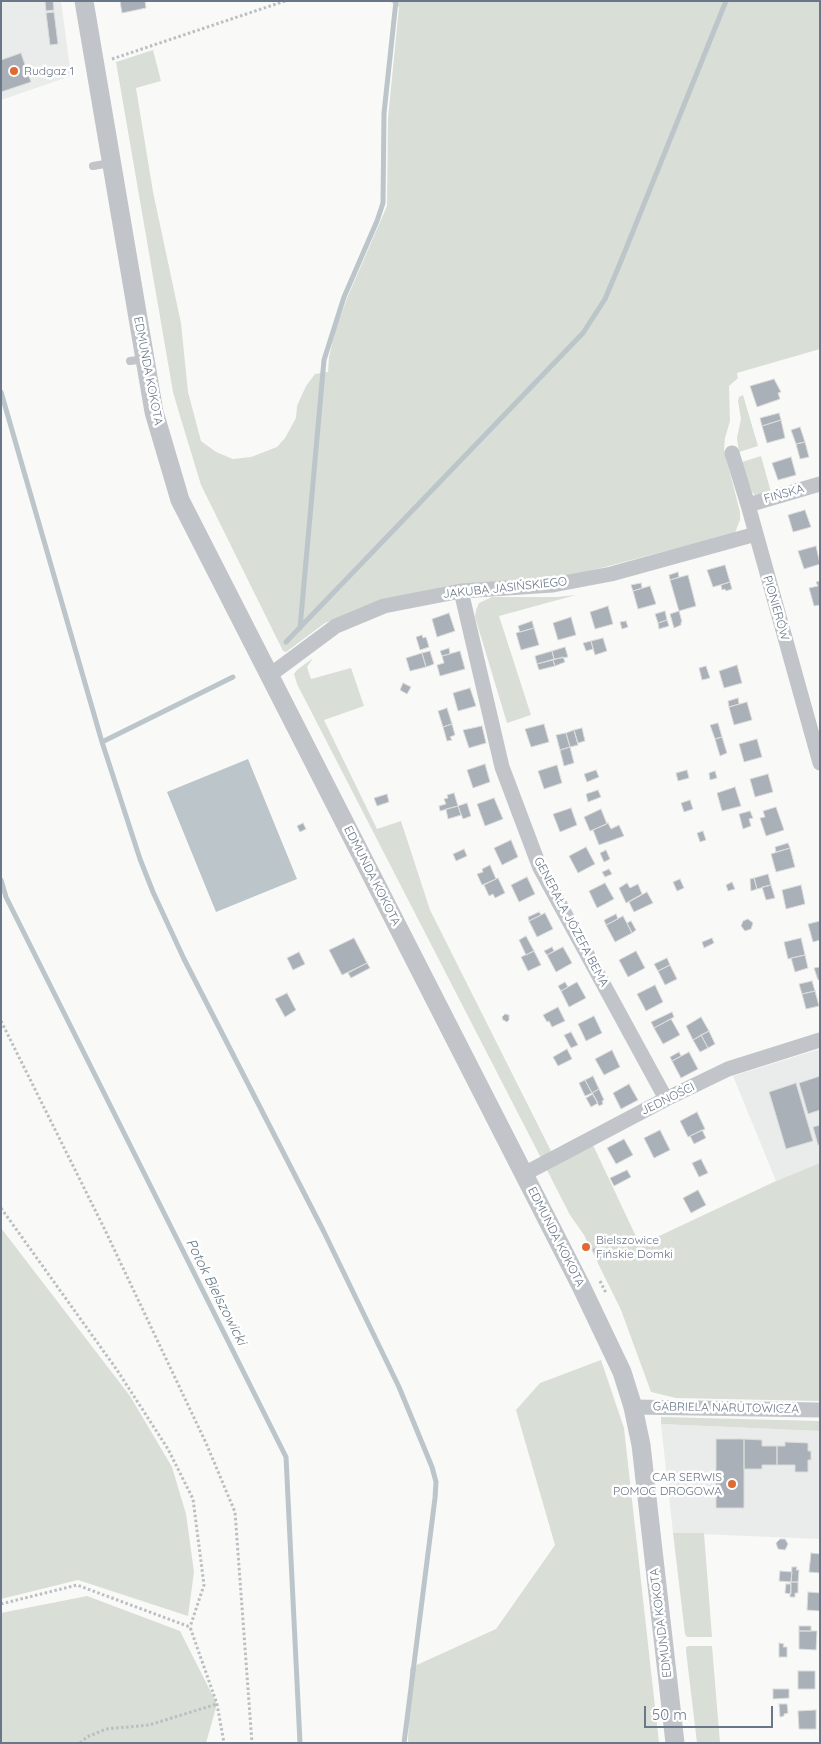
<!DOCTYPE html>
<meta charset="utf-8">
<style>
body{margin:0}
#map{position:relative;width:821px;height:1744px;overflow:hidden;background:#f9faf7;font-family:Quicksand,sans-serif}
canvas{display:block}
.frame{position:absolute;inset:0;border:2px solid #697788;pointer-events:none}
.scale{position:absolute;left:644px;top:1706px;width:129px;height:22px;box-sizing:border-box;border:2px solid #697788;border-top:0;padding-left:6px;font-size:15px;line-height:18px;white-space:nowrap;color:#697788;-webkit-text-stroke:4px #fff;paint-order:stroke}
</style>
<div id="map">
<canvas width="821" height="1744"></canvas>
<div class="frame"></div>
<div class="scale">50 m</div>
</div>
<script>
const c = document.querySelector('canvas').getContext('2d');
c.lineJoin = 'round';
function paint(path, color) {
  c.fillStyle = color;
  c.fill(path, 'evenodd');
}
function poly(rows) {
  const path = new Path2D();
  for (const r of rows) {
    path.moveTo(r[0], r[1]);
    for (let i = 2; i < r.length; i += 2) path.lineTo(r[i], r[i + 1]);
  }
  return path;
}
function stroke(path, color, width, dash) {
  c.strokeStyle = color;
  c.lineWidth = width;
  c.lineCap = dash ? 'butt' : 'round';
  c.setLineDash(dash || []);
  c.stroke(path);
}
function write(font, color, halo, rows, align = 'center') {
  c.font = font + ' Quicksand,sans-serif';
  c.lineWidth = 5;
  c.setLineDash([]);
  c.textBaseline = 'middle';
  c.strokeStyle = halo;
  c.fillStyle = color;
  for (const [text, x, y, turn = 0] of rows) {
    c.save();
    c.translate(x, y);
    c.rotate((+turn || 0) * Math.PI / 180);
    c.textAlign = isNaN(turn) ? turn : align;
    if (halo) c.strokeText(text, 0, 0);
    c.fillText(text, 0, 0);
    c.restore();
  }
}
paint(poly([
 [1,1,61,1,71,76,1,100],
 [820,1049,820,1163,776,1181,733,1076],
 [661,1424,820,1431,820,1539,673,1533]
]), '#eaeceb');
paint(poly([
 [389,1,820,1,820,349,737,373,738,378,729,386,730,421,725,438,724,449,740,512,740,520,735,533,555,580,444,587,396,598,325,623,286,652,283,651,201,485,180,416,173,392,116,62,153,50,161,81,136,88,153,192,181,323,188,392,201,441,216,452,233,459,251,457,277,447,285,438,296,418,297,406,306,386,315,374,328,372,329,357,334,335,347,298,387,206,388,118,399,7],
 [743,395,758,446,739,452,737,438,741,419,738,401,739,397],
 [761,456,771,492,755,495,752,492,742,462],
 [576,595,499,616,531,715,507,723,475,617,476,610,479,603,492,597,556,597],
 [313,658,307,667,311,679,351,668,364,706,324,720,377,829,401,821,430,910,552,1153,541,1158,297,684,294,674,297,670],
 [593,1145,640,1245,776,1181,820,1163,820,1401,676,1398,651,1392,621,1310,584,1235,570,1215,547,1170],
 [1,1228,130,1396,172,1467,186,1514,194,1572,188,1616,78,1580,1,1599],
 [601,1360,624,1428,659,1743,408,1743,410,1668,496,1629,555,1545,516,1410,540,1383],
 [661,1417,820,1421,820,1431,661,1424],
 [673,1533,704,1533,712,1637,687,1637,685,1634],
 [87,1596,180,1631,217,1704,206,1743,1,1743,1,1613],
 [689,1646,712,1646,720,1743,697,1743,686,1651,686,1647]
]), '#d9ded7');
paint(poly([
 [248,759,297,879,216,912,167,792]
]), '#bbc5ca');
stroke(poly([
 [1,392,102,742,140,859,153,892,184,959,323,1230,399,1387,432,1467,436,1482,435,1498,404,1743],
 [300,628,324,360,344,297,377,221,383,203,384,113,396,1],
 [286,642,583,333,605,299,621,261,726,1],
 [102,742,233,677],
 [1,880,6,897,286,1457,300,1743]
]), '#bbc5ca', 5);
const building = poly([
 [45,1,53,1,54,10,46,11,45,1],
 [120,1,145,1,146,8,122,13,120,1],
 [54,12,58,44,50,45,46,13,54,12],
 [21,53,31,82,1,92,1,60,21,53],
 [774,379,781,392,778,393,780,399,757,407,750,386,774,379],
 [779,413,781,420,762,426,760,418,779,413],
 [781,420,785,438,767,443,762,426,781,420],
 [800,427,805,442,796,444,791,430,800,427],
 [805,442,809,457,800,459,796,444,805,442],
 [791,457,796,475,778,480,772,463,791,457],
 [805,510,811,527,793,532,788,515,805,510],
 [816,546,820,564,804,569,798,551,816,546],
 [725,565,730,582,713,587,707,570,725,565],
 [678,572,679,577,670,580,669,575,678,572],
 [688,575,696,606,679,611,670,580,688,575],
 [820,581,820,605,814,606,809,588,818,586,816,582,820,581],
 [730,582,732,589,726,591,725,589,722,590,721,585,730,582],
 [641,583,642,588,633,591,631,585,641,583],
 [650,586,656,604,638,609,633,591,650,586],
 [608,606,613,624,595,629,590,612,608,606],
 [665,611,667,620,658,623,655,614,665,611],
 [679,611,682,622,681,622,681,625,674,628,670,614,679,611],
 [449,613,455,631,437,637,432,619,449,613],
 [571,617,576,635,558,640,553,623,571,617],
 [667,620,669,626,659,629,658,623,667,620],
 [532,621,534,628,520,632,518,626,532,621],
 [626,621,628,627,622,629,620,622,626,621],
 [534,628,539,645,521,650,516,633,534,628],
 [422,635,423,638,426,637,429,647,420,650,416,637,422,635],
 [603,638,607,651,595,655,591,641,603,638],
 [591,641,593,649,586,651,583,643,591,641],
 [565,647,568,657,554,659,552,651,565,647],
 [449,648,450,654,442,656,440,651,449,648],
 [430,651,434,664,426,667,422,653,430,651],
 [460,651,465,669,440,676,437,665,444,663,442,656,460,651],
 [552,651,554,659,537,664,535,656,552,651],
 [422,653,426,667,410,671,406,658,422,653],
 [563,657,565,662,555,666,553,660,563,657],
 [553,660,555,666,539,670,537,664,553,660],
 [737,665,742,683,724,688,719,671,737,665],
 [706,666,710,678,702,680,699,668,706,666],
 [403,683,411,687,407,694,400,690,403,683],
 [470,688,476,706,458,711,453,693,470,688],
 [738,698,739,704,729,707,728,701,738,698],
 [747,702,752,720,734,725,729,707,747,702],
 [447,708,452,724,443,727,438,711,447,708],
 [718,723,722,737,715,739,710,725,718,723],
 [452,724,455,735,450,737,452,740,447,741,443,727,452,724],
 [544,724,549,742,531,747,525,729,544,724],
 [482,726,486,743,469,748,463,730,482,726],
 [582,728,585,741,578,743,574,730,582,728],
 [574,730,578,745,570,747,566,733,574,730],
 [566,733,570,747,560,750,556,735,566,733],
 [722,737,727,753,720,756,715,739,722,737],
 [757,739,762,757,744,762,739,744,757,739],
 [570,747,574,763,564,766,560,750,570,747],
 [485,764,490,782,473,788,467,770,485,764],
 [557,765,562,783,544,789,538,771,557,765],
 [596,770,599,777,587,782,584,774,596,770],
 [687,770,689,778,678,781,676,773,687,770],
 [715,771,717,778,710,780,709,773,715,771],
 [768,774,773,792,755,797,750,779,768,774],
 [735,787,741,806,722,811,717,793,735,787],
 [598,790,601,797,588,802,586,794,598,790],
 [454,793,458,806,440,811,439,806,446,804,444,799,448,798,447,795,454,793],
 [387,794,389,802,377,806,374,798,387,794],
 [494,798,503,819,485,826,477,804,494,798],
 [690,800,693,809,684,812,681,803,690,800],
 [467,803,471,816,463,819,458,806,467,803],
 [458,806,461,815,448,819,446,809,458,806],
 [776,807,784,830,766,836,760,818,765,817,763,811,776,807],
 [571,808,577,825,560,832,553,814,571,808],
 [601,809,607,824,590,831,584,817,601,809],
 [750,811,753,818,749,819,751,826,743,829,739,814,750,811],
 [303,823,306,829,300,832,297,826,303,823],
 [608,823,611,829,619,825,624,836,599,845,593,830,608,823],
 [703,831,706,840,700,842,697,833,703,831],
 [511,840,518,857,502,865,494,848,511,840],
 [788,843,790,848,776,852,775,847,788,843],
 [586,847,595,864,578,873,569,856,586,847],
 [790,848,795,867,776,872,771,854,790,848],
 [464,849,467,856,456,861,453,854,464,849],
 [606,850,610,859,604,862,600,853,606,850],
 [490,865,496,879,482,885,477,874,483,872,482,869,490,865],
 [609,869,612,874,605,877,602,872,609,869],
 [768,874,771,885,757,889,754,878,768,874],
 [527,877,535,894,519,902,511,885,527,877],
 [498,878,505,893,495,898,493,894,489,896,484,885,498,878],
 [754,878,757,889,751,891,750,879,754,878],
 [680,879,684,888,677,891,673,882,680,879],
 [732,882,735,889,728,891,726,885,732,882],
 [605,883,614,899,597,908,589,891,605,883],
 [627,883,630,888,638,884,642,894,626,903,619,888,627,883],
 [771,885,775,898,766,900,762,887,771,885],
 [801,885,805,904,786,909,782,890,801,885],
 [647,892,653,903,634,912,629,902,647,892],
 [539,912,541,915,529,921,528,917,539,912],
 [545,913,553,929,537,937,529,921,545,913],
 [616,914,618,919,606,925,604,920,616,914],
 [623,916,632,933,615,942,606,925,623,916],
 [748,919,753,923,751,929,745,931,741,926,743,921,748,919],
 [631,921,636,930,632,933,627,923,631,921],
 [820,921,820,940,813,942,808,924,820,921],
 [526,936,534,951,526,955,519,940,526,936],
 [354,938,367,963,342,975,329,950,354,938],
 [712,938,714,943,704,948,702,942,712,938],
 [801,938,805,955,788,959,784,942,801,938],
 [552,947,554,951,547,955,544,951,552,947],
 [563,947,572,963,556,972,547,955,563,947],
 [534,951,541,965,528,971,521,957,534,951],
 [636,951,645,968,628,977,619,960,636,951],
 [299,952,305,964,293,970,287,958,299,952],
 [805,955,808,968,795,972,791,958,805,955],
 [667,958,670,965,658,971,654,964,667,958],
 [367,963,370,968,351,978,348,973,367,963],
 [670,965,677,979,665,985,658,971,670,965],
 [820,967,820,979,818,980,814,968,820,967],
 [812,981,815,991,802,994,799,984,812,981],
 [565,982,568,987,561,991,558,986,565,982],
 [577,982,586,998,569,1007,561,991,577,982],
 [655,985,663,1002,646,1011,637,994,655,985],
 [815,991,819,1006,806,1009,802,994,815,991],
 [287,993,296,1010,285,1017,275,999,287,993],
 [558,1007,565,1021,552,1027,549,1021,547,1022,543,1015,558,1007],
 [672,1012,674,1017,654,1028,651,1022,672,1012],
 [505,1014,509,1015,509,1020,507,1022,503,1020,502,1017,505,1014],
 [594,1016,602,1033,586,1041,578,1024,594,1016],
 [701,1017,709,1031,693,1040,686,1026,701,1017],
 [671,1019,680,1035,663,1044,654,1028,671,1019],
 [709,1031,715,1044,708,1048,701,1035,709,1031],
 [571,1032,578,1045,571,1048,564,1035,571,1032],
 [701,1035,708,1048,700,1052,693,1040,701,1035],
 [567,1049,572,1059,558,1066,553,1057,567,1049],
 [612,1050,620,1067,604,1075,595,1059,612,1050],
 [679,1052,681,1056,672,1061,670,1057,679,1052],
 [689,1052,698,1069,681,1078,672,1061,689,1052],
 [593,1076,599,1089,592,1093,585,1080,593,1076],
 [820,1076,820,1110,808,1114,799,1083,820,1076],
 [585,1080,592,1093,585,1096,579,1083,585,1080],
 [796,1083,813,1141,786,1149,769,1092,796,1083],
 [629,1084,638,1100,621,1109,613,1093,629,1084],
 [599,1089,604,1100,602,1101,603,1104,599,1106,592,1093,599,1089],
 [593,1094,598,1103,591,1107,586,1098,593,1094],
 [697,1112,705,1129,688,1137,680,1121,697,1112],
 [820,1125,820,1145,818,1145,813,1127,820,1125],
 [660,1130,670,1150,654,1158,644,1138,660,1130],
 [702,1130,706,1138,694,1144,690,1136,702,1130],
 [624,1139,633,1155,616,1164,607,1148,624,1139],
 [701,1159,708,1173,699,1177,692,1163,701,1159],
 [627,1170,631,1177,614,1186,610,1178,627,1170],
 [698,1190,706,1205,691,1213,683,1198,698,1190],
 [596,1247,603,1258,598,1261,592,1249,596,1247],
 [716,1439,744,1439,744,1508,716,1508,716,1439],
 [744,1439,762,1440,762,1446,777,1446,777,1465,762,1465,762,1469,744,1469,744,1439],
 [785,1442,808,1443,808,1451,811,1451,811,1460,808,1460,808,1472,795,1472,795,1465,777,1465,777,1446,785,1446,785,1442],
 [780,1539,785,1539,788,1544,785,1550,778,1549,776,1543,780,1539],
 [811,1553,820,1554,820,1573,809,1572,811,1553],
 [792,1567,797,1567,796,1570,799,1570,798,1582,791,1582,792,1567],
 [780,1571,792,1572,791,1582,779,1581,780,1571],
 [791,1582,798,1582,798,1593,795,1593,795,1597,790,1597,791,1582],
 [786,1584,791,1584,791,1594,785,1593,786,1584],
 [808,1592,820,1593,820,1611,807,1610,808,1592],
 [799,1626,811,1626,811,1631,799,1631,799,1626],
 [799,1631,817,1631,816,1650,799,1649,799,1631],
 [779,1643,784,1644,783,1647,787,1647,787,1657,779,1657,779,1643],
 [798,1671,815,1671,815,1689,798,1689,798,1671],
 [773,1689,789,1689,789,1698,773,1699,773,1689],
 [779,1704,787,1704,788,1713,784,1714,784,1716,780,1717,779,1704],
 [816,1710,816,1729,799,1729,798,1711,816,1710]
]);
paint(building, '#a9b0b8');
stroke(building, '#dbdbda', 1);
stroke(poly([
 [112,59,285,1],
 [1,1021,105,1230,206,1443,235,1512,252,1743],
 [1,1208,117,1370,168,1449,193,1499,204,1585,190,1627],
 [600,1281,606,1293],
 [1,1604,77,1585,190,1627,217,1704,224,1743],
 [80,1743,87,1737,106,1729,149,1725,217,1704]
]), '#bbbec2', 3, [2.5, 2.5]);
stroke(poly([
 [93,166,111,163],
 [130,361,145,359]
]), '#c1c5ca', 8);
stroke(poly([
 [732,453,748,505,820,763],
 [748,505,820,484],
 [461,591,502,767,540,868,666,1099],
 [270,675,336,626,384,606,461,591,553,585,611,574,756,534],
 [524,1174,666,1099,728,1069,820,1040],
 [633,1407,820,1410]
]), '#c1c5ca', 15);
stroke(poly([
 [84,1,154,412,180,500,581,1286,622,1372,633,1407,641,1445,675,1743]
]), '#c1c5ca', 19);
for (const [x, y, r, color] of [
 [14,71,5,"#e06a31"],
 [586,1247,5,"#e06a31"],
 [732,1484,5,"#e06a31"]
]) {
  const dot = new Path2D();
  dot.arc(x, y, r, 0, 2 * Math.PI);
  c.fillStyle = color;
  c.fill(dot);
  stroke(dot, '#fff', 2);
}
write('12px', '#697788', '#fff', [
 ["Rudgaz 1",24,71],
 ["Bielszowice",596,1240],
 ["Fińskie Domki",596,1254],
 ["CAR SERWIS",722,1477,"right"],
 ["POMOC DROGOWA",722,1491,"right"]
], 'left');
write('12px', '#697788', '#fff', [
 ["EDMUNDA KOKOTA",148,371,79],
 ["FIŃSKA",784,494,-16],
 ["JAKUBA JASIŃSKIEGO",505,588,-6],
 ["PIONIERÓW",776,608,74],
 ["EDMUNDA KOKOTA",372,876,63],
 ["GENERAŁA JÓZEFA BEMA",571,922,62],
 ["JEDNOŚCI",668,1099,-26],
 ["EDMUNDA KOKOTA",556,1237,63],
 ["GABRIELA NARUTOWICZA",726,1408,1],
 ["EDMUNDA KOKOTA",661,1623,-97]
]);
write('italic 14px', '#657883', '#fff', [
 ["Potok Bielszowicki",216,1292,63]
]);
</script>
